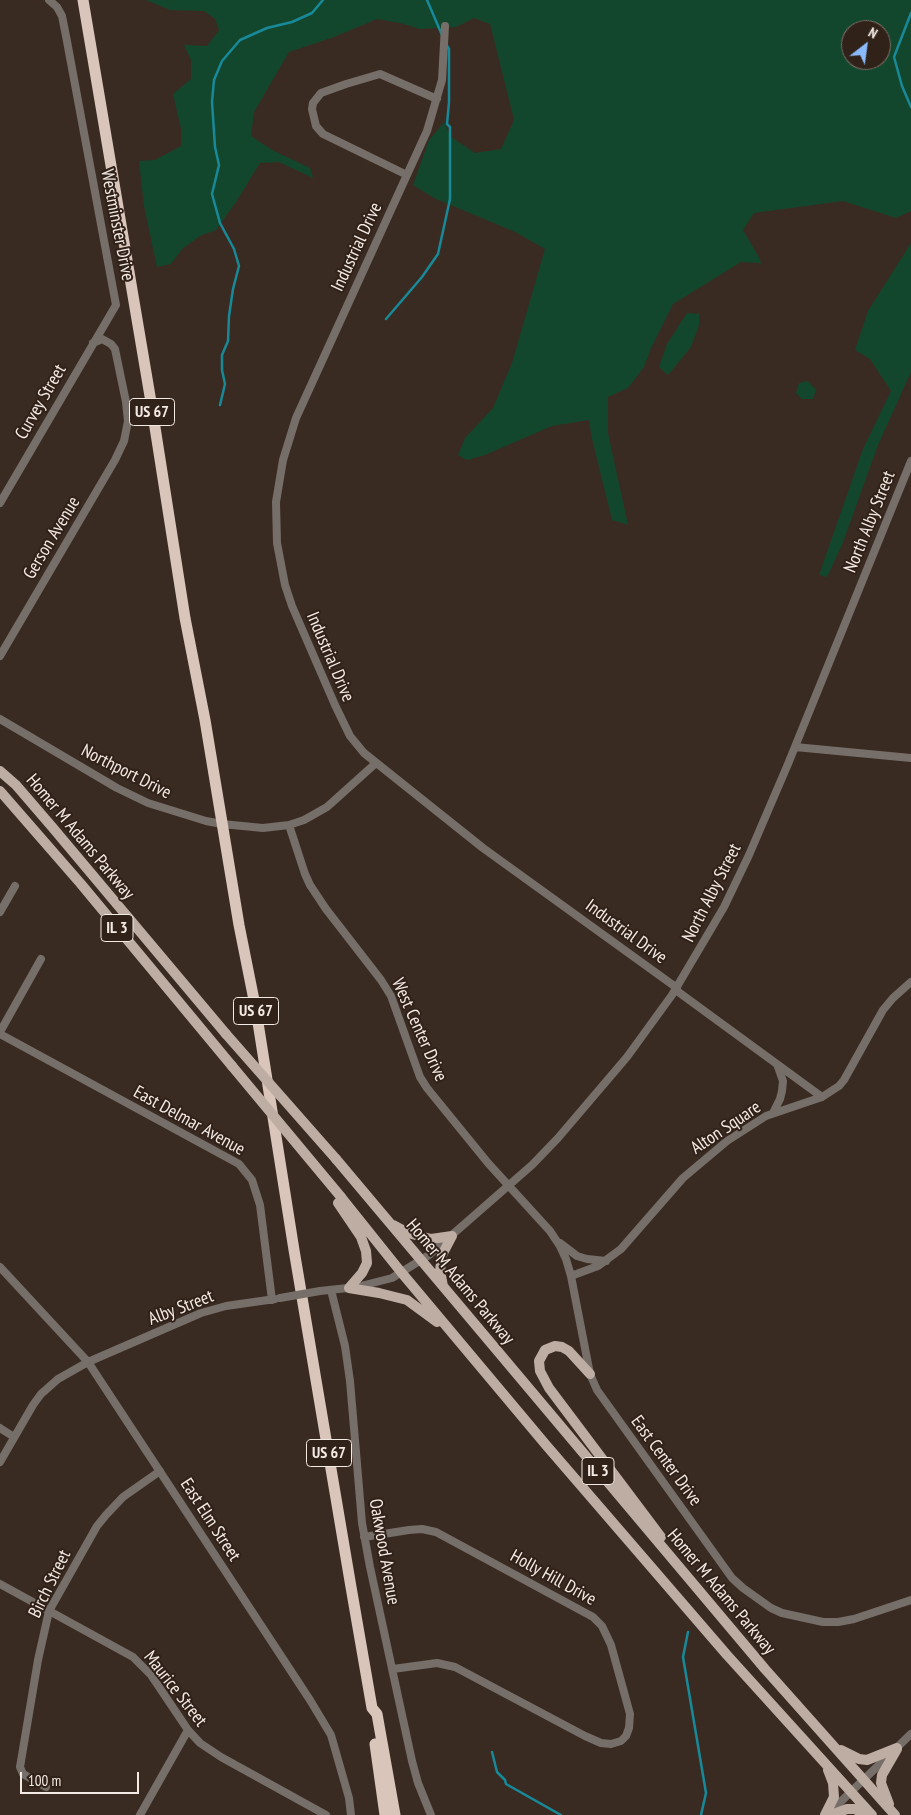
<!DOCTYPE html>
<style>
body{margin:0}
#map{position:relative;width:911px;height:1815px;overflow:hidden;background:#3a2b22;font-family:"PT Sans Narrow",sans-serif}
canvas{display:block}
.north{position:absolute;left:841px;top:20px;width:50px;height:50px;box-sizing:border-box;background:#302119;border:1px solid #7e716a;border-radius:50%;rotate:30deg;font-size:14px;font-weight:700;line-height:20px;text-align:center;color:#f4eae4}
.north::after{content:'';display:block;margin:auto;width:18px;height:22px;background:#8abafc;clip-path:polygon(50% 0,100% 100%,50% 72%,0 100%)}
.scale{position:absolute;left:20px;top:1772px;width:119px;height:22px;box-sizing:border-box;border:2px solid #f4eae4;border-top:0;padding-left:6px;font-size:15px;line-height:18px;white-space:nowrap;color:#f4eae4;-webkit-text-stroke:4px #302119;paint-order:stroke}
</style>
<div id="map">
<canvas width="911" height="1815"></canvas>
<div class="north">N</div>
<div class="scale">100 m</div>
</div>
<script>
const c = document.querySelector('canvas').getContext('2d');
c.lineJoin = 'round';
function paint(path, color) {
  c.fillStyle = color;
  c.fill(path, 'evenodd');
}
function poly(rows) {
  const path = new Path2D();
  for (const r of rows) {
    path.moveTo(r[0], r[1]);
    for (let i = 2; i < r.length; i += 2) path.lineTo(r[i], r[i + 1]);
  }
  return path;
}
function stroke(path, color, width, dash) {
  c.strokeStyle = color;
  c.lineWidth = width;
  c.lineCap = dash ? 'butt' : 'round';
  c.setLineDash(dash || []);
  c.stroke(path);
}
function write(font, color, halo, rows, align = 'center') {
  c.font = font + ' "PT Sans Narrow",sans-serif';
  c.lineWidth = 4;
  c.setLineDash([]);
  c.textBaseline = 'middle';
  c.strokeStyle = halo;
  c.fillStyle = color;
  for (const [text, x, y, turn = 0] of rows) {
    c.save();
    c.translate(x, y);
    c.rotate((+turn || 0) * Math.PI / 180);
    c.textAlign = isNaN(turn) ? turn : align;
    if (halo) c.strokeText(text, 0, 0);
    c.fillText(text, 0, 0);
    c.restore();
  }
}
paint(poly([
 [146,0,911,0,911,211,896,218,843,201,754,213,743,230,760,259,761,265,759,263,741,262,673,304,651,348,644,367,628,388,608,397,608,433,628,525,612,520,592,439,589,420,552,426,485,455,467,460,458,455,465,438,493,408,512,363,545,249,515,232,434,198,413,185,429,140,444,122,451,137,475,153,501,149,514,120,490,24,474,18,456,27,420,29,400,23,377,19,334,37,289,52,254,112,251,136,272,150,310,168,313,178,279,162,260,163,236,202,216,230,200,236,182,249,171,264,157,267,144,206,139,161,155,160,181,146,181,129,173,94,191,79,191,60,184,45,207,46,219,30,215,19,204,11,170,10],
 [851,30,881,30,881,60,851,60],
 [911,243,911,372,878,445,842,545,827,577,819,575,863,449,891,391,870,359,855,350,868,311],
 [687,313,699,314,699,325,691,347,668,375,659,367,667,344],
 [808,381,816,390,813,399,802,399,796,393,799,383]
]), '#13472d');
stroke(poly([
 [427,0,442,35],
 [911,13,894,57,902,86,911,107],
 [386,319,422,277,438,254,450,199,450,127,447,124,449,102,449,49,446,44],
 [220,405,225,384,222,370,222,355,228,341,229,316,233,289,239,266,234,249,220,223,212,194,219,165,215,147,212,102,214,80,222,61,240,40,267,28,292,22,312,13,323,0],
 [688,1632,683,1657,706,1793,701,1815],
 [492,1752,497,1772,505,1780,506,1784,561,1815]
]), '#178998', 2.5);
stroke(poly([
 [445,26,442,80,427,131,296,418,283,460,276,502,277,543,285,585,292,606,335,705,350,736,364,753,483,848,677,988,677,991,822,1097],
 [407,175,323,134,316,126,312,109,313,103,321,93,346,84,380,74,437,99],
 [0,503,116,305,66,36,62,16,57,7,49,0],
 [0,656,115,460,124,441,128,421,126,402,115,349,111,344,102,339,93,343],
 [0,719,117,788,148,803,206,821,222,824,263,828,289,825,304,820,327,807,376,763],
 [795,747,911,758],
 [289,825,305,874,310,885,326,909,381,980,391,996,420,1077,427,1088,488,1163,550,1231,560,1246,566,1259,571,1276,590,1374,597,1390,732,1578,743,1588,771,1608,782,1613,823,1622,838,1622,854,1619,911,1600],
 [0,912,15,886],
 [0,1032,41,959],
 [0,1034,239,1164,252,1180,260,1205,272,1300],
 [773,1113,780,1099,782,1091,783,1081,777,1064],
 [560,1243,577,1256,587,1259,606,1261],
 [0,1267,88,1362,310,1700,331,1735,349,1798,351,1815],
 [571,1276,598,1266,621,1249,683,1178,727,1141,766,1116,822,1097,839,1086,844,1080,883,1010,893,998,911,982],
 [331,1290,345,1346,350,1381,362,1523,370,1567,412,1761,418,1783,431,1815],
 [320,1291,357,1287,392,1278,429,1255,532,1165,558,1138,627,1057,672,995,724,907,749,855,788,764,911,461],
 [0,1428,14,1437],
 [0,1462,33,1405,41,1394,58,1379,88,1362,201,1313,226,1306,275,1299],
 [364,1537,409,1530,422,1529,436,1532,593,1617,602,1626,611,1645,630,1714,629,1728,626,1736,621,1741,611,1744,601,1743,585,1736,455,1667,437,1663,393,1669],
 [0,1584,133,1657,151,1675,188,1730,200,1743,221,1757,326,1815],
 [46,1787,23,1774,20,1767,38,1660,49,1611,97,1526,106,1515,123,1497,160,1471],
 [140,1815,188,1730],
 [827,1815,911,1734]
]), '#766e69', 8);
stroke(poly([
 [0,771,16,785,53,828,226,1034],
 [0,791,81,884,232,1066],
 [336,1159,765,1669,895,1815],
 [341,1197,401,1272,546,1445,727,1655,872,1815],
 [338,1203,361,1237,366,1251,367,1263,362,1273,349,1288],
 [393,1225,408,1233,431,1239,452,1236],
 [443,1286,440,1271,442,1255,452,1236],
 [349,1288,379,1293,407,1300,437,1322],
 [590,1374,569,1351,562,1347,555,1346,545,1350,539,1361,540,1371,549,1388,661,1537],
 [841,1750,859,1759,867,1760,897,1748],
 [889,1804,881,1783,882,1775,897,1749],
 [825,1815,834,1797,833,1783,828,1770],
 [831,1815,847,1809,855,1809,866,1815]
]), '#bdada3', 10);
stroke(poly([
 [83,0,151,402,185,618,205,720,239,925,256,1010,294,1250,351,1587,372,1708,377,1714,395,1815],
 [375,1744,385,1815]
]), '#d9c5ba', 11);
stroke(poly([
 [280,1298,320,1291]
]), '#766e69', 8);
stroke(poly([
 [226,1034,336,1159],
 [232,1066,341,1197]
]), '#bdada3', 10);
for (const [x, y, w] of [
 [152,412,45],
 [117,928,32],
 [256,1011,45],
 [329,1453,45],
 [598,1471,32]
]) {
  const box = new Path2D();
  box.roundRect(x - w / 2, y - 13.5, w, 27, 4);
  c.fillStyle = '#302119';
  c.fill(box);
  stroke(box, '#f4eae4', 1);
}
write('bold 16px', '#f4eae4', null, [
 ["US 67",152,412],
 ["IL 3",117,928],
 ["US 67",256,1011],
 ["US 67",329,1453],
 ["IL 3",598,1471]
]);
write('18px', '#f4eae4', '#302119', [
 ["Westminster Drive",117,225,79],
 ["Industrial Drive",357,247,-65],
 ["Curvey Street",41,402,-60],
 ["North Alby Street",870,522,-68],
 ["Gerson Avenue",52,538,-59],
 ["Industrial Drive",330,657,67],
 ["Northport Drive",126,772,27],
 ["Homer M Adams Parkway",80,837,50],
 ["North Alby Street",712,893,-63],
 ["Industrial Drive",626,932,36],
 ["West Center Drive",419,1030,66],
 ["East Delmar Avenue",189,1121,29],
 ["Alton Square",726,1128,-34],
 ["Homer M Adams Parkway",460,1282,50],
 ["Alby Street",181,1308,-21],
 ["East Center Drive",666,1461,54],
 ["East Elm Street",210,1520,57],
 ["Oakwood Avenue",384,1552,80],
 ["Holly Hill Drive",553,1578,29],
 ["Birch Street",50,1584,-64],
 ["Homer M Adams Parkway",721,1592,50],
 ["Maurice Street",175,1689,52]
]);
</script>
